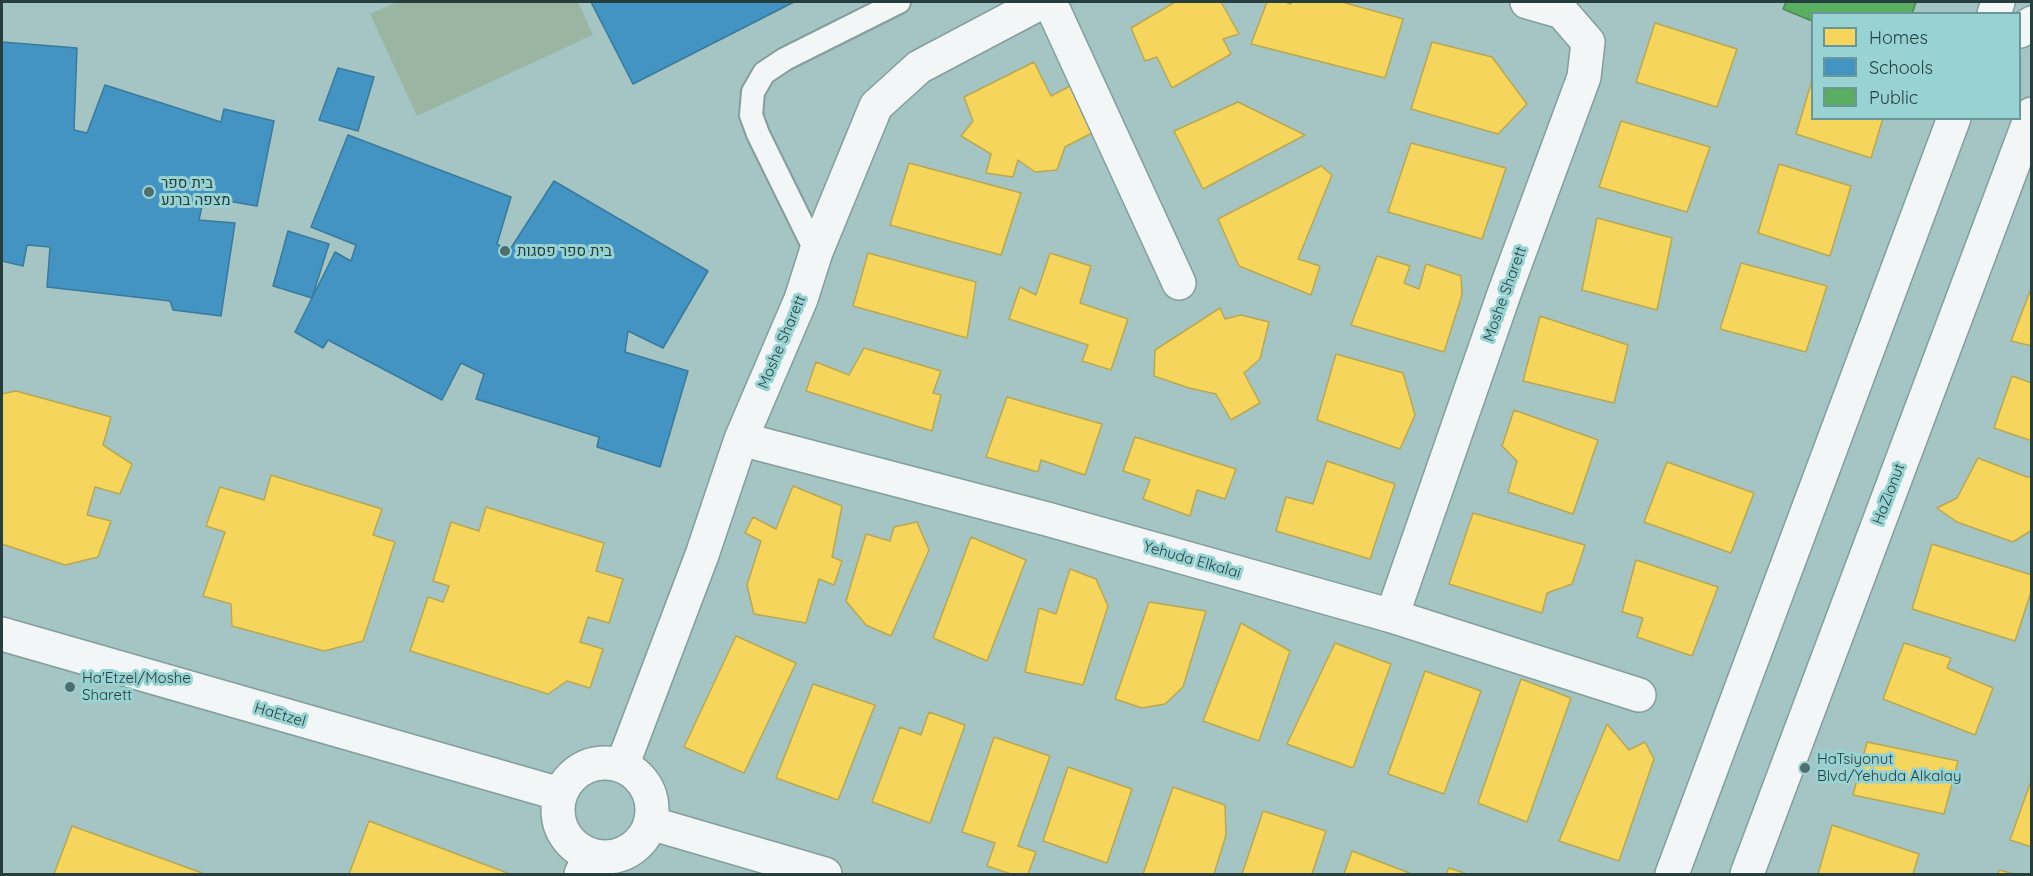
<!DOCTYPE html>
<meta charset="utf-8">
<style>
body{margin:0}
#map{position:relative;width:2033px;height:876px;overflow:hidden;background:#a5c5c5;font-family:Quicksand,sans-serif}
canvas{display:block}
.frame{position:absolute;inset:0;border:3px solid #263e3e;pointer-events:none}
.legend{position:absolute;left:1811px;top:12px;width:210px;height:108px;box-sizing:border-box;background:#98d2d2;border:2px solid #6a9797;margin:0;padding:8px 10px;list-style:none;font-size:18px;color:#263e3e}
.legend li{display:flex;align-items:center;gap:12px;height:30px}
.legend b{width:30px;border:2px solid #6a9797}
</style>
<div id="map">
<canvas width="2033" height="876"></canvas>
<div class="frame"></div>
<ul class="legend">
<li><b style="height:16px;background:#f6d55c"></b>Homes</li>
<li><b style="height:16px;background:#4393c3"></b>Schools</li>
<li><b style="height:16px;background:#5aae61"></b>Public</li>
</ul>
</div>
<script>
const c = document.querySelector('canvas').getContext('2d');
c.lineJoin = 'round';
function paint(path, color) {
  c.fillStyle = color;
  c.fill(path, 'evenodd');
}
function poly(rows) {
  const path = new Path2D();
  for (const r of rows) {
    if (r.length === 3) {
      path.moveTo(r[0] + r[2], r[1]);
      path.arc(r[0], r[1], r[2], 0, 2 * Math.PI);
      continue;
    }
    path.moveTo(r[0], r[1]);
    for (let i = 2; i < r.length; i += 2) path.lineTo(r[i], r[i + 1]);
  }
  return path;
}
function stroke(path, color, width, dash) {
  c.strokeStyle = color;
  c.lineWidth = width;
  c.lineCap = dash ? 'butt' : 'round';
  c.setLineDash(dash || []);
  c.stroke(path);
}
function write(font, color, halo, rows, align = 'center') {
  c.font = font + ' Quicksand,Heebo,sans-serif';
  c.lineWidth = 6;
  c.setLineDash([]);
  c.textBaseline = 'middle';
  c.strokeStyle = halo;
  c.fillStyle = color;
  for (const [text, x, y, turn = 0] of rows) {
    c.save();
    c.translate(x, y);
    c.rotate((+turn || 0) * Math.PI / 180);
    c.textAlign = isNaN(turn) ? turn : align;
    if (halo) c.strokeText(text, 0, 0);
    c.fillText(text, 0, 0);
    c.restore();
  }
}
paint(poly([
 [397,2,578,2,593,35,417,116,370,14]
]), '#9ab6a2');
const homes = poly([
 [1175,2,1221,2,1239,34,1223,39,1231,54,1172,88,1157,57,1145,61,1131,28,1175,2],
 [1267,2,1285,2,1291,4,1291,2,1342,2,1403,19,1385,78,1251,44,1267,2],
 [1655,23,1737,49,1717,107,1636,82,1655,23],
 [1432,42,1492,57,1527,104,1498,134,1411,109,1432,42],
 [1034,62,1051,96,1070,86,1094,132,1065,147,1057,170,1035,172,1018,160,1013,177,986,173,991,154,961,136,973,121,964,97,1034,62],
 [1812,80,1812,118,1883,118,1871,158,1796,134,1812,80],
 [1238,102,1305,135,1203,189,1174,131,1238,102],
 [1621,121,1710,147,1687,212,1599,187,1621,121],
 [1411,143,1506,168,1482,239,1388,212,1411,143],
 [909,163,1021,193,1001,255,890,225,909,163],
 [1779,164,1851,186,1830,256,1758,233,1779,164],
 [1321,166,1332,175,1298,259,1320,266,1311,295,1239,266,1218,219,1321,166],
 [1597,218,1672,238,1657,310,1582,290,1597,218],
 [868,253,976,282,967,338,853,306,868,253],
 [1050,253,1091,266,1080,303,1128,319,1111,370,1082,361,1088,345,1009,319,1020,287,1036,295,1050,253],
 [1377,256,1410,266,1404,283,1419,289,1426,264,1461,276,1462,295,1444,352,1351,325,1377,256],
 [1741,263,1827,286,1806,352,1720,329,1741,263],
 [2032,286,2032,346,2011,341,2032,286],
 [1220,308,1225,319,1241,315,1269,322,1260,359,1244,373,1260,403,1231,420,1216,394,1189,388,1154,376,1155,350,1220,308],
 [1540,316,1628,345,1614,403,1523,381,1540,316],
 [864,348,941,371,933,393,941,395,932,431,806,391,816,362,849,375,864,348],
 [1336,354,1403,373,1415,415,1400,449,1317,420,1336,354],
 [2012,376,2032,383,2032,441,1994,428,2012,376],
 [16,391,111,417,103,445,132,464,120,494,95,487,87,515,111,521,98,557,65,565,2,544,2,394,16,391],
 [1007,397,1102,424,1085,475,1041,460,1038,472,986,457,1007,397],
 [1514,410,1598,440,1573,514,1508,492,1517,461,1502,446,1514,410],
 [1135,437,1236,469,1225,499,1197,490,1190,516,1143,499,1150,480,1123,471,1135,437],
 [1978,458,2027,477,2032,476,2032,530,2013,542,1957,522,1937,508,1957,498,1978,458],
 [1327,461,1395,484,1370,559,1276,531,1286,497,1313,504,1327,461],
 [1667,462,1754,493,1731,553,1644,522,1667,462],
 [271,475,382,509,373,535,395,542,363,641,324,651,232,626,231,604,203,596,225,532,206,526,220,487,264,500,271,475],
 [793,486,842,506,832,557,842,561,834,585,819,579,806,623,754,614,747,585,761,541,745,533,753,517,776,529,793,486],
 [486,507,604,543,596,571,623,579,609,623,588,617,580,642,603,649,590,688,567,681,548,694,410,651,428,597,443,602,449,586,433,581,451,522,479,531,486,507],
 [1473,513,1585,545,1572,584,1547,593,1542,613,1449,584,1473,513],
 [917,522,929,550,891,636,866,625,846,601,866,534,890,541,894,527,917,522],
 [971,537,1026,560,987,661,933,638,971,537],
 [1932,544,2032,575,2032,589,2015,641,1912,609,1932,544],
 [1636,560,1718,587,1692,656,1637,637,1643,618,1622,612,1636,560],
 [1070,569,1096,579,1108,606,1083,685,1025,672,1039,608,1056,614,1070,569],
 [1149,602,1206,611,1183,687,1165,704,1142,708,1115,699,1149,602],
 [1241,623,1290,651,1259,741,1203,721,1241,623],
 [736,636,796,663,744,773,684,747,736,636],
 [1335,643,1391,664,1353,768,1287,744,1335,643],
 [1904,643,1951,658,1947,668,1993,688,1975,735,1883,699,1904,643],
 [1425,671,1481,691,1444,794,1388,774,1425,671],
 [1521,679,1571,698,1527,822,1478,803,1521,679],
 [813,684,875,705,838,800,776,778,813,684],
 [929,712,965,725,930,823,872,802,900,727,921,735,929,712],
 [1607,724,1629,750,1645,742,1654,759,1619,861,1559,841,1607,724],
 [994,737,1050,756,1018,846,1036,852,1028,874,1011,874,987,866,995,843,962,832,994,737],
 [1867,742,1958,761,1944,814,1853,795,1867,742],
 [1068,767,1132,789,1107,863,1043,841,1068,767],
 [2031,781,2032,781,2032,847,2010,840,2031,781],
 [1173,787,1225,805,1226,835,1214,874,1143,874,1173,787],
 [1263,811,1326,831,1312,874,1242,874,1263,811],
 [369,821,510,874,349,874,369,821],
 [1832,825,1919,854,1913,874,1818,874,1832,825],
 [72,826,205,874,54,874,72,826],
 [1352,851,1412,874,1344,874,1352,851],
 [1449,868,1467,874,1446,874,1449,868],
 [1999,870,2014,874,1998,874,1999,870]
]);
paint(homes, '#f6d55c');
stroke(homes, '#b8a853', 1.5);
const schools = poly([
 [591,2,794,2,633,84,591,2],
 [2,42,77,48,74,130,87,133,105,85,221,122,224,109,274,121,257,206,204,197,199,220,235,223,221,316,173,310,170,301,47,287,50,247,27,245,23,266,2,261,2,42],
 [338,68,374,77,358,131,319,120,338,68],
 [348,135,511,197,497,244,509,251,554,181,708,271,663,348,628,331,625,352,688,371,660,467,597,447,599,437,476,399,484,374,461,363,442,400,328,340,323,348,295,332,335,252,351,261,356,245,311,227,348,135],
 [288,231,329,244,312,298,273,286,288,231]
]);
paint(schools, '#4393c3');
stroke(schools, '#3a7a9b', 1.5);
const public = poly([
 [1786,2,1916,2,1912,14,1812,14,1812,21,1783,9,1786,2]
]);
paint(public, '#5aae61');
stroke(public, '#4a8c56', 1.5);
const service = poly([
 [816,252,758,134,751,115,753,92,764,73,785,59,899,2]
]);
const minor = poly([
 [1050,2,1179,283],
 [2020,31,2032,23],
 [741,439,1047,519,1392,616,1639,695],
 [1392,616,1504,294,1584,77,1588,42,1562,12,1527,2],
 [622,766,702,555,741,439,801,299,816,252,876,106,919,67,1042,2],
 [581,874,590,855]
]);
const tertiary = poly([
 [1994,14,1998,2],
 [2,634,560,794],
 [605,810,47],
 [650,823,825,874],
 [1672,874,1954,118],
 [1747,874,2032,114]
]);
stroke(service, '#849d9d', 26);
stroke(minor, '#849d9d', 36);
stroke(tertiary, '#849d9d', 36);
stroke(service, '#f2f6f6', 22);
stroke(minor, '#f2f6f6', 33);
stroke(tertiary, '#f2f6f6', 33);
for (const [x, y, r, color] of [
 [149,192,6,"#526d6d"],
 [505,251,6,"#526d6d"],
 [70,687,6,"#526d6d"],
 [1805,768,6,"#526d6d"]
]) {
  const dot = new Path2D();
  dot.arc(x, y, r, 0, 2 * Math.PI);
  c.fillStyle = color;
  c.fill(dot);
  stroke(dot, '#98d2d2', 2);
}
write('15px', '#263e3e', '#98d2d2', [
 ["בית ספר",161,183],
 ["מצפה ברנע",161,200],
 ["בית ספר פסגות",517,251],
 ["Ha'Etzel/Moshe",82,678],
 ["Sharett",82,695],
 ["HaTsiyonut",1817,759],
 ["Blvd/Yehuda Alkalay",1817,776]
], 'left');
write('15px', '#263e3e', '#98d2d2', [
 ["Moshe Sharett",1505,294,-70],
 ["Moshe Sharett",782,342,-67],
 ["HaZionut",1889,494,-69],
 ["Yehuda Elkalai",1192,560,16],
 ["HaEtzel",280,715,16]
]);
</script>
